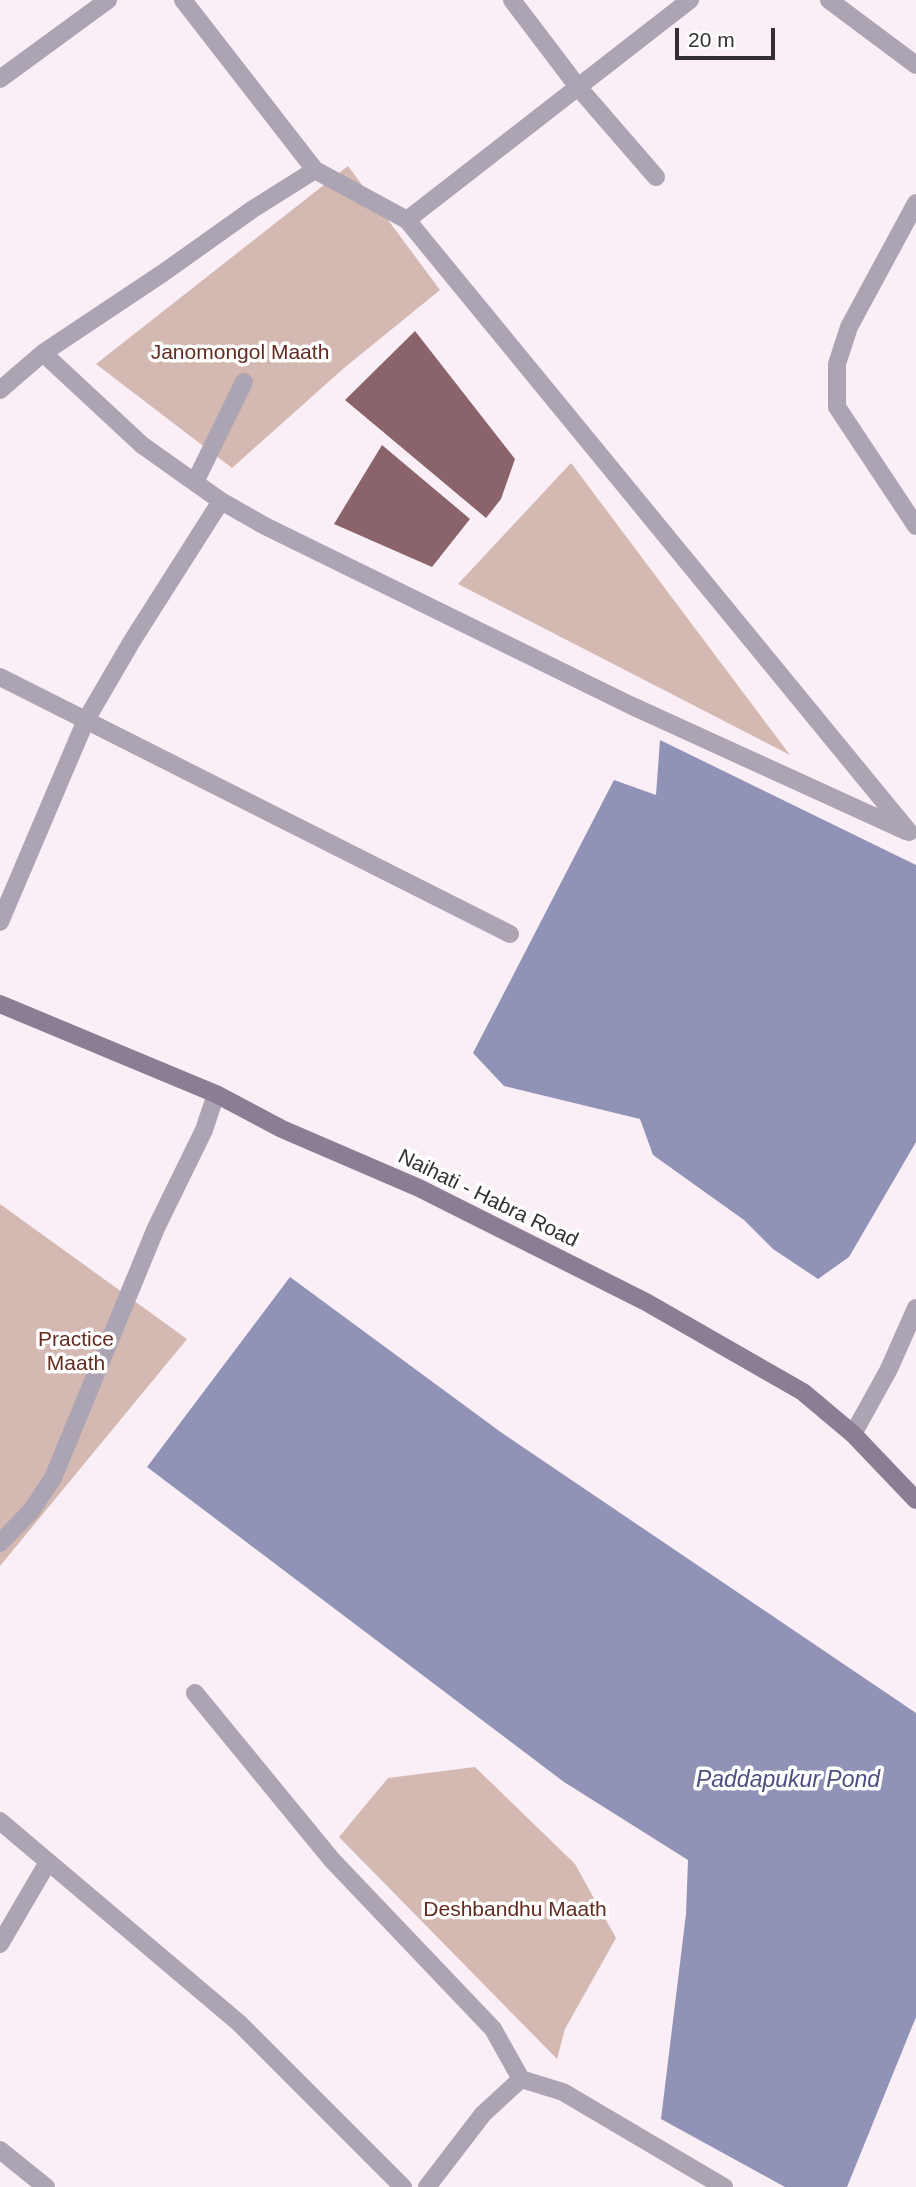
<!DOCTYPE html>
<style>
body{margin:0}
#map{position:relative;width:916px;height:2187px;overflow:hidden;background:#faeff7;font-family:Arial,sans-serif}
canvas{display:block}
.scale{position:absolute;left:675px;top:28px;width:100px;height:32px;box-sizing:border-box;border:4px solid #342f32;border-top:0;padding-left:9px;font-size:21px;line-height:24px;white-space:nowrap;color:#342f32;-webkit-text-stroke:5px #fff;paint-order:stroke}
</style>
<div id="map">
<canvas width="916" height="2187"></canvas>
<div class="scale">20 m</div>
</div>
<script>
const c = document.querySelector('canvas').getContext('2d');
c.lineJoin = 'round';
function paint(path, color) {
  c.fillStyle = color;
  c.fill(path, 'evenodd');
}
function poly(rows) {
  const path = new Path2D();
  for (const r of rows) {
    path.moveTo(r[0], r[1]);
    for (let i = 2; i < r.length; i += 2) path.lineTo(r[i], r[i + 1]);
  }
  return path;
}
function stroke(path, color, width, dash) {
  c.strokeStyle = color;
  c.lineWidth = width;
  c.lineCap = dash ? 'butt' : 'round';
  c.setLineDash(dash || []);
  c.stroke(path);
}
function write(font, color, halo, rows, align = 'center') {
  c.font = font + ' Arial,sans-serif';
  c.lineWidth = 7;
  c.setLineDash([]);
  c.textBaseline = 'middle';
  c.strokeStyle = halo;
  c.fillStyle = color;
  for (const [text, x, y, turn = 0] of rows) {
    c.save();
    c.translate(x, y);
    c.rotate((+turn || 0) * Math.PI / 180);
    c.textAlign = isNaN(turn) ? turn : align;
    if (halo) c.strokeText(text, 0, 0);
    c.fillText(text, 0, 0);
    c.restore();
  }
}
paint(poly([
 [348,166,440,290,344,368,232,468,96,364],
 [571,463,790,755,458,584],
 [0,1204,187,1339,0,1566],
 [475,1767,575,1864,616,1938,565,2029,557,2059,339,1837,388,1778]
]), '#d4b8b2');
paint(poly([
 [660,740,916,865,916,1142,849,1257,818,1279,773,1249,744,1220,653,1155,640,1119,504,1086,473,1053,614,780,656,795],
 [290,1277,502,1433,916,1713,916,2017,847,2187,785,2187,661,2119,686,1914,688,1860,564,1782,147,1467]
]), '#9092b6');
paint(poly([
 [415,331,515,459,501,499,486,518,345,400],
 [382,445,470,519,432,567,334,524]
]), '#8b636b');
stroke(poly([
 [183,0,315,170,407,220,909,832],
 [512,0,578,87,656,177],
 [829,0,916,65],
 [0,79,108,0],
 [916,203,849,327,837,364,837,407,916,526],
 [407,220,690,0],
 [43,353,142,445,221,501,265,526,630,705,906,831],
 [0,390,43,353,163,273,253,209,315,170],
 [195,482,244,382],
 [0,677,510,934],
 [0,922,86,720,132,641,221,501],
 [853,1434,889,1369,916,1308],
 [0,1543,31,1511,53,1478,156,1228,204,1130,216,1094],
 [195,1693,332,1860,493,2029,521,2079],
 [0,1821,239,2023,403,2187],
 [0,1944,48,1862],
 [0,2150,46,2187],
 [427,2187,483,2114,521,2079,563,2092,724,2187]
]), '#ada4b3', 18);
stroke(poly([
 [0,1004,216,1094,282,1129,419,1188,646,1302,803,1392,853,1434,916,1500]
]), '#8a7e94', 18);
write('21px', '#632b1f', '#fff', [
 ["Janomongol Maath",240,353],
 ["Practice",76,1340],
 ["Maath",76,1364],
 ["Deshbandhu Maath",515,1910]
]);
write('21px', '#342f32', '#fff', [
 ["Naihati - Habra Road",488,1199,26]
]);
write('italic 23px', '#4e4e82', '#fff', [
 ["Paddapukur Pond",788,1781]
]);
</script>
